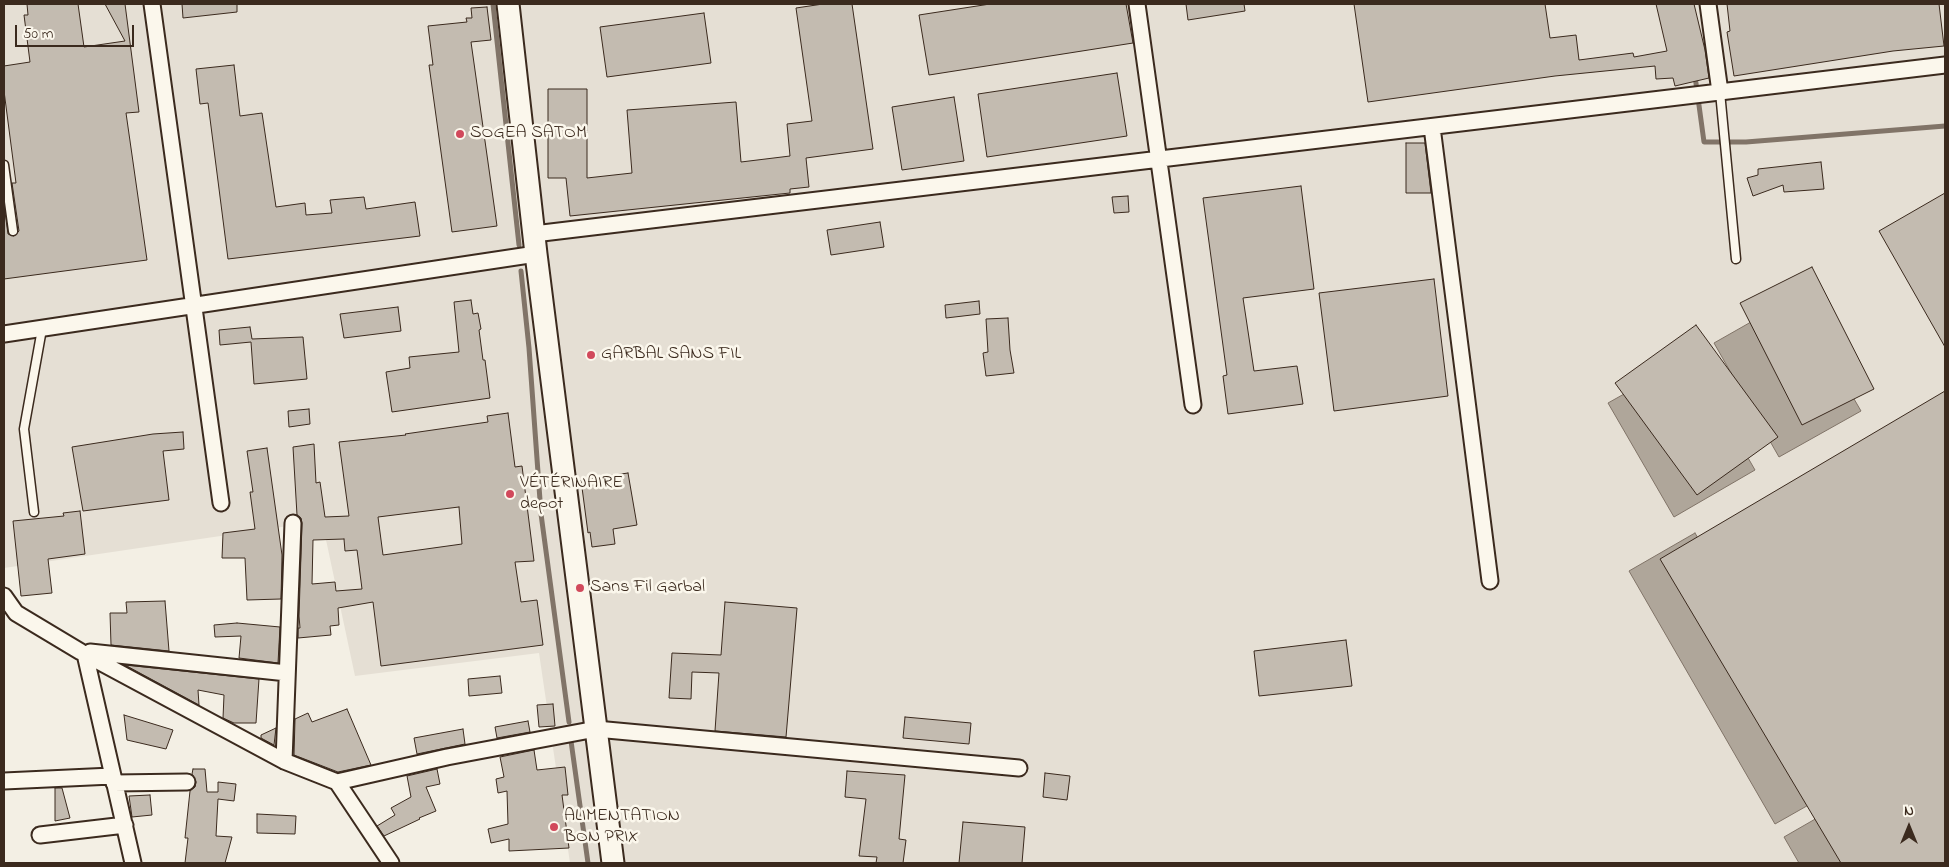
<!DOCTYPE html>
<meta charset="utf-8">
<style>
body{margin:0}
#map{position:relative;width:1949px;height:867px;overflow:hidden;background:#f3efe4;font-family:"Indie Flower",sans-serif}
canvas{display:block}
.frame{position:absolute;inset:0;border:5px solid #3b2a1e;pointer-events:none}
.north{position:absolute;left:1884px;top:802px;width:50px;height:50px;-webkit-text-stroke:4px #fbf7ec;paint-order:stroke;rotate:0deg;font-size:14px;font-weight:700;line-height:20px;text-align:center;color:#3b2a1e}
.north::after{content:'';display:block;margin:auto;width:18px;height:22px;background:#3b2a1e;clip-path:polygon(50% 0,100% 100%,50% 72%,0 100%)}
.scale{position:absolute;left:15px;top:25px;width:119px;height:22px;box-sizing:border-box;border:2px solid #3b2a1e;border-top:0;padding-left:6px;font-size:15px;line-height:18px;white-space:nowrap;color:#3b2a1e;-webkit-text-stroke:4px #fbf7ec;paint-order:stroke}
</style>
<div id="map">
<canvas width="1949" height="867"></canvas>
<div class="frame"></div>
<div class="north">N</div>
<div class="scale">50 m</div>
</div>
<script>
const c = document.querySelector('canvas').getContext('2d');
c.lineJoin = 'round';
function paint(path, color) {
  c.fillStyle = color;
  c.fill(path, 'evenodd');
}
function poly(rows) {
  const path = new Path2D();
  for (const r of rows) {
    path.moveTo(r[0], r[1]);
    for (let i = 2; i < r.length; i += 2) path.lineTo(r[i], r[i + 1]);
  }
  return path;
}
function stroke(path, color, width, dash) {
  c.strokeStyle = color;
  c.lineWidth = width;
  c.lineCap = dash ? 'butt' : 'round';
  c.setLineDash(dash || []);
  c.stroke(path);
}
function write(font, color, halo, rows, align = 'center') {
  c.font = font + ' "Indie Flower",sans-serif';
  c.lineWidth = 5;
  c.setLineDash([]);
  c.textBaseline = 'middle';
  c.strokeStyle = halo;
  c.fillStyle = color;
  for (const [text, x, y, turn = 0] of rows) {
    c.save();
    c.translate(x, y);
    c.rotate((+turn || 0) * Math.PI / 180);
    c.textAlign = isNaN(turn) ? turn : align;
    if (halo) c.strokeText(text, 0, 0);
    c.fillText(text, 0, 0);
    c.restore();
  }
}
paint(poly([
 [4,4,1945,4,1945,863,570,863,539,653,355,676,322,521,4,568]
]), '#e5dfd4');
const water = poly([
 [1795,297,1861,411,1779,457,1714,343,1795,297],
 [1690,357,1755,470,1674,517,1608,403,1690,357],
 [1695,533,1842,786,1775,824,1629,571,1695,533],
 [1850,799,1887,863,1799,863,1784,837,1850,799]
]);
paint(water, '#afa69a');
stroke(water, '#817468', 1);
stroke(poly([
 [493,4,519,245],
 [1695,76,1704,142,1746,142,1945,126],
 [521,271,529,348,541,514,569,722],
 [571,741,588,863]
]), '#817468', 5);
const building = poly([
 [27,4,78,4,84,47,125,41,105,4,125,4,139,112,126,113,147,260,4,279,4,205,8,234,14,236,19,231,12,183,16,183,4,91,4,66,30,62,24,15,28,15,27,4],
 [182,4,237,4,237,12,183,18,182,4],
 [823,4,852,4,873,149,806,158,809,187,790,189,790,193,570,216,566,178,548,178,548,89,587,89,587,178,632,173,627,110,736,102,741,162,790,156,787,124,812,121,796,8,823,4],
 [990,4,1126,4,1133,43,929,75,919,15,990,4],
 [1186,4,1244,4,1245,11,1188,20,1186,4],
 [1354,4,1545,4,1550,38,1576,35,1579,60,1633,53,1634,57,1667,51,1656,4,1694,4,1705,50,1709,78,1675,86,1673,78,1656,79,1655,66,1555,76,1368,102,1354,4],
 [1727,4,1939,4,1944,46,1893,51,1734,76,1727,32,1730,31,1727,4],
 [487,7,491,40,471,42,497,226,452,232,429,65,433,65,428,26,467,22,466,18,472,18,471,8,487,7],
 [704,13,711,63,607,77,600,27,704,13],
 [234,65,240,116,262,113,276,207,305,203,306,215,332,213,330,200,364,197,366,209,415,202,420,236,228,259,208,103,200,104,196,69,234,65],
 [1117,73,1127,136,987,157,978,94,1117,73],
 [954,97,964,161,902,170,892,107,954,97],
 [1406,143,1425,143,1431,193,1406,193,1406,143],
 [1821,162,1824,189,1784,192,1783,185,1753,196,1747,178,1758,175,1758,169,1821,162],
 [1301,186,1314,289,1243,298,1254,371,1297,366,1303,404,1228,414,1223,376,1227,375,1203,198,1301,186],
 [1945,193,1945,347,1879,231,1945,193],
 [1128,196,1129,212,1114,213,1112,197,1128,196],
 [880,222,884,247,831,255,827,230,880,222],
 [1812,267,1874,389,1802,425,1740,303,1812,267],
 [1434,279,1448,396,1334,411,1319,293,1434,279],
 [471,300,473,314,478,313,481,329,479,330,483,360,485,360,490,398,392,412,386,372,410,368,409,357,459,352,454,302,471,300],
 [979,301,980,314,946,318,945,305,979,301],
 [398,307,401,331,344,338,340,314,398,307],
 [1008,318,1010,350,1014,373,986,376,983,353,988,352,986,319,1008,318],
 [1696,325,1778,437,1697,495,1615,383,1696,325],
 [250,327,252,339,303,337,307,379,254,384,251,342,220,345,219,330,250,327],
 [1945,391,1945,863,1841,863,1660,559,1945,391],
 [309,409,310,424,289,427,288,411,309,409],
 [508,413,515,467,522,466,534,561,515,562,521,602,537,600,543,645,381,666,373,602,338,608,339,625,330,626,331,635,298,638,298,628,300,628,299,616,302,523,301,518,297,515,293,447,314,444,316,483,320,482,325,517,349,516,339,442,406,435,405,434,488,422,487,416,508,413],
 [459,507,462,544,383,555,378,517,459,507],
 [344,539,345,551,357,550,362,589,336,591,335,582,312,584,313,540,344,539],
 [183,432,184,449,163,451,169,500,83,511,72,447,153,434,183,432],
 [267,448,282,555,281,599,247,600,245,558,222,558,223,533,255,529,250,492,253,492,247,451,267,448],
 [628,473,637,525,613,529,615,544,592,547,590,532,588,533,581,480,628,473],
 [80,511,85,554,48,559,52,593,21,596,13,521,64,516,63,513,80,511],
 [165,601,169,651,111,645,110,613,127,613,126,602,165,601],
 [725,602,797,608,786,737,715,731,719,673,692,672,691,699,669,698,672,653,721,655,725,602],
 [237,623,280,627,278,663,239,658,241,636,215,637,214,625,237,623],
 [1346,640,1352,686,1259,696,1254,651,1346,640],
 [125,665,259,679,256,723,234,723,223,718,224,695,198,690,199,705,125,665],
 [500,676,502,693,469,696,468,679,500,676],
 [553,704,555,726,539,727,537,705,553,704],
 [347,709,371,765,338,772,294,755,295,719,308,713,312,722,347,709],
 [124,715,173,730,166,749,127,740,124,715],
 [905,717,971,723,969,744,903,738,905,717],
 [528,721,530,732,497,738,495,727,528,721],
 [276,728,274,745,261,738,261,735,276,728],
 [463,729,465,744,417,754,414,738,463,729],
 [534,750,537,770,565,767,568,795,562,795,569,848,509,851,509,839,491,843,488,829,508,824,507,791,498,793,496,779,504,777,500,757,534,750],
 [193,769,205,769,207,792,218,792,218,782,236,784,234,801,218,799,216,836,232,837,225,863,185,863,188,838,185,838,190,791,195,787,196,782,192,774,193,769],
 [437,769,440,784,426,787,436,811,419,818,420,819,384,836,377,826,395,815,391,808,411,797,407,776,437,769],
 [847,771,905,775,899,839,906,840,903,863,876,863,877,857,859,856,866,799,845,797,847,771],
 [1045,773,1070,776,1067,800,1043,797,1045,773],
 [55,788,62,788,70,818,55,821,55,788],
 [150,795,152,815,132,817,129,796,150,795],
 [257,814,296,816,295,834,257,833,257,814],
 [963,822,1025,827,1022,863,959,863,963,822]
]);
paint(building, '#c3bbb0');
stroke(building, '#3b2a1e', 1);
const lane = poly([
 [1720,92,1736,259],
 [4,165,13,231],
 [34,512,24,429,42,329]
]);
const street = poly([
 [152,4,221,503],
 [1137,4,1193,405],
 [1708,4,1720,92],
 [1432,127,1490,581],
 [534,234,1945,65],
 [4,334,536,254],
 [4,596,16,613,81,652,284,761,337,782,391,863],
 [90,652,287,673],
 [85,654,133,863],
 [284,761,293,523],
 [4,781,112,776],
 [337,782,447,757,596,729,1019,768],
 [114,783,187,782],
 [40,835,125,825]
]);
const secondary = poly([
 [508,4,536,254,613,863]
]);
stroke(lane, '#3b2a1e', 11);
stroke(street, '#3b2a1e', 19);
stroke(secondary, '#3b2a1e', 25);
stroke(lane, '#fbf7ec', 8);
stroke(street, '#fbf7ec', 15);
stroke(secondary, '#fbf7ec', 21);
for (const [x, y, r, color] of [
 [460,134,5,"#d1495b"],
 [591,355,5,"#d1495b"],
 [510,494,5,"#d1495b"],
 [580,588,5,"#d1495b"],
 [554,827,5,"#d1495b"]
]) {
  const dot = new Path2D();
  dot.arc(x, y, r, 0, 2 * Math.PI);
  c.fillStyle = color;
  c.fill(dot);
  stroke(dot, '#fbf7ec', 2);
}
write('18px', '#3b2a1e', '#fbf7ec', [
 ["SOGEA SATOM",470,134],
 ["GARBAL SANS FIL",601,355],
 ["VÉTÉRINAIRE",520,484],
 ["depot",520,505],
 ["Sans Fil Garbal",590,588],
 ["ALIMENTATION",564,817],
 ["BON PRIX",564,838]
], 'left');
</script>
